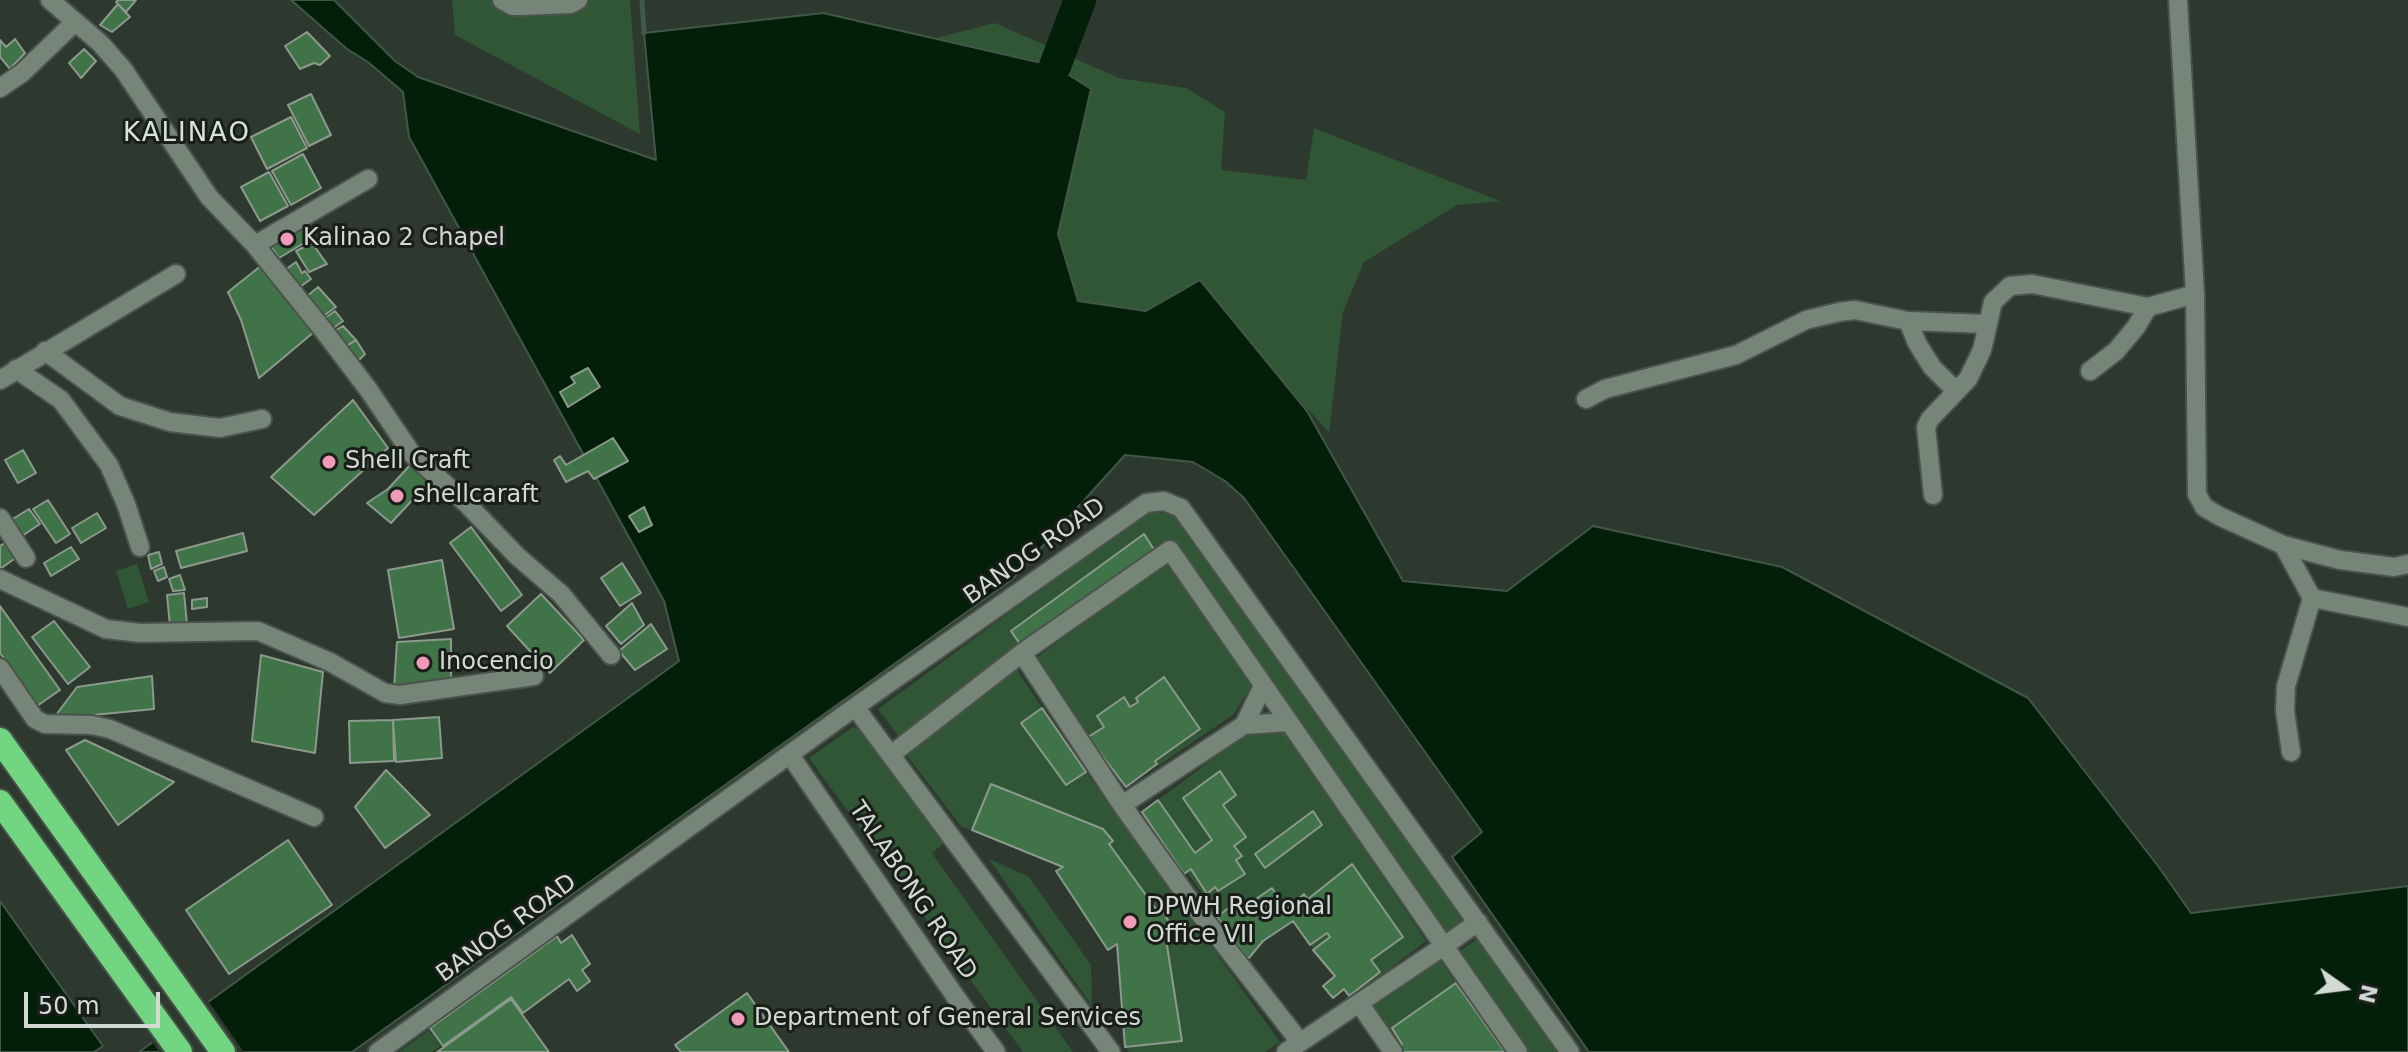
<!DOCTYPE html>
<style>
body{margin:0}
#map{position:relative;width:2408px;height:1052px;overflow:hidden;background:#2d382e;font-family:"DejaVu Sans",sans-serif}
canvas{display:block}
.north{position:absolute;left:2304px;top:948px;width:80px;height:80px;-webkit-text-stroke:6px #191e19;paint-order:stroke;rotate:104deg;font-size:22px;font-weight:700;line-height:32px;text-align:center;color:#d3dad4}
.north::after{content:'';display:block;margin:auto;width:28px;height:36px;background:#d3dad4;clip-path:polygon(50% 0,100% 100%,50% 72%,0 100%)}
.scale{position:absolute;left:24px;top:992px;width:136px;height:36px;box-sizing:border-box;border:4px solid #d3dad4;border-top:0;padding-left:10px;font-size:24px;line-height:28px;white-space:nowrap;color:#d3dad4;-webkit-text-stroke:6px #191e19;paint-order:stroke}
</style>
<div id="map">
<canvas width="2408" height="1052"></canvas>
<div class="north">N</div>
<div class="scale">50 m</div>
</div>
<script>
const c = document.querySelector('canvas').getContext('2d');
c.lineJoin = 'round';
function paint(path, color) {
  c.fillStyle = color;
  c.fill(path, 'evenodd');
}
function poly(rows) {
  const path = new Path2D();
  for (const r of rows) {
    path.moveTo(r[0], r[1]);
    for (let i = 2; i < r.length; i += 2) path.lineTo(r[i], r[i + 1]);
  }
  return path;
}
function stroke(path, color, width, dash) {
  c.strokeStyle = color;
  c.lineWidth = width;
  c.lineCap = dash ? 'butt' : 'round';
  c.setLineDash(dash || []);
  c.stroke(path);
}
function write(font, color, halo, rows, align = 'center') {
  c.font = font + ' "DejaVu Sans",sans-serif';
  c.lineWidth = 6;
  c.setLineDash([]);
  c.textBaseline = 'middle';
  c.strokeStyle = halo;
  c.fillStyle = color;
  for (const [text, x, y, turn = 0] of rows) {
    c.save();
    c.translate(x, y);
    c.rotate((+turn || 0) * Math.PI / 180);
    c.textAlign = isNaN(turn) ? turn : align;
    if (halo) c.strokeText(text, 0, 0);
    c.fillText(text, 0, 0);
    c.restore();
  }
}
paint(poly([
 [452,0,630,0,640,134,455,35],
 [995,23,1119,78,1186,88,1225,112,1221,170,1306,180,1314,128,1500,201,1457,205,1364,262,1343,312,1329,432,1208,302,1095,327,874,54],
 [1146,513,1168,513,1180,521,1465,918,1446,932,1173,544,1155,551,1145,534,1012,631,1022,647,900,738,878,709],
 [1167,561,1252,686,1233,715,1158,766,1155,761,1200,729,1165,677,1130,707,1123,697,1097,716,1104,727,1088,737,1035,659],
 [137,564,149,602,128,609,116,571],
 [1017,670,1042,708,1021,723,1086,772,1280,1042,1265,1052,1129,1052,1125,1047,1117,945,1108,950,1056,871,1062,867,961,826,905,753],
 [853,727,863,731,944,843,932,853,1073,1052,1023,1052,809,758],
 [1281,727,1426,941,1351,998,1293,921,1263,941,1248,959,1187,872,1184,874,1142,812,1253,729],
 [989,859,1029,877,1091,965,1092,1006],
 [1480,937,1560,1052,1527,1052,1457,953],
 [1440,959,1456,983,1400,1052,1371,1007],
 [429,1030,441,1046,432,1052,399,1052]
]), '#315636');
const water = poly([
 [291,0,334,0,395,61,418,77,656,160,644,33,823,13,1055,66,1091,89,1058,234,1078,301,1146,311,1200,280,1307,411,1403,581,1507,591,1593,526,1782,567,2028,698,2158,866,2191,913,2408,886,2408,1052,1589,1052,1452,857,1482,832,1244,498,1225,481,1193,462,1125,455,1013,579,352,1052,139,1052,679,661,664,601,409,137,403,92,368,62,347,49,291,0],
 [0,901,103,1046,94,1052,0,1052,0,901]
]);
paint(water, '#041f09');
stroke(water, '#425746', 2);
paint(poly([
 [206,998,244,1052,159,1052,150,1039]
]), '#2d382e');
stroke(poly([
 [642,0,644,33]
]), '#425746', 5);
stroke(poly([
 [1055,66,1080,0]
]), '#041f09', 32);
const building = poly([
 [118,0,136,0,126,12,116,2,118,0],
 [118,4,130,17,112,32,100,25,118,4],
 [307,32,330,56,320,65,314,63,300,69,285,46,307,32],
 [15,39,25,53,10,69,0,57,0,40,6,47,15,39],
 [84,49,96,61,81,78,69,63,84,49],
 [311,94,331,135,309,146,288,105,311,94],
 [291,117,307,148,267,169,251,137,291,117],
 [303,154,321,188,291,205,272,171,303,154],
 [269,172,288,206,260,221,241,187,269,172],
 [299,221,309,240,279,258,268,242,299,221],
 [312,243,327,264,309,272,296,251,312,243],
 [296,262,302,273,305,271,311,279,300,287,285,270,296,262],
 [262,265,314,332,259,378,241,320,228,292,262,265],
 [318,287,336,307,322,317,306,297,318,287],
 [335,311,343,321,332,329,324,319,335,311],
 [343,326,356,340,341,349,331,333,343,326],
 [356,340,365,354,358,361,347,346,356,340],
 [588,368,600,387,568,407,560,392,575,383,571,377,588,368],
 [353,400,388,448,314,515,271,477,353,400],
 [613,438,628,461,594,479,588,471,566,482,554,460,560,456,566,465,613,438],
 [23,450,36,473,18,483,5,460,23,450],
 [412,463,430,481,391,523,367,503,388,489,412,463],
 [48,500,70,534,56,543,33,509,48,500],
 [644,507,652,525,639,532,629,516,644,507],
 [29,509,40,524,22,536,11,520,29,509],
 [97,513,106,528,81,543,72,528,97,513],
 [471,527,522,595,501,611,450,543,471,527],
 [243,533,247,551,181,568,176,551,243,533],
 [1144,534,1155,551,1022,647,1011,631,1144,534],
 [6,542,17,557,0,569,0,546,6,542],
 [71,547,79,559,51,576,44,563,71,547],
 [159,552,162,564,151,569,148,555,159,552],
 [442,560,454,629,399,638,388,570,442,560],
 [622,563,641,593,620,606,601,578,622,563],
 [164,567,167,577,158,581,154,571,164,567],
 [180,575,185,590,173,591,169,579,180,575],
 [184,593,187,624,170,626,167,595,184,593],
 [541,594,584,640,550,673,507,626,541,594],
 [207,598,207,607,192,609,192,600,207,598],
 [632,603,644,625,621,644,606,626,632,603],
 [0,606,60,690,37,706,0,653,0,606],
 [54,621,90,667,68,684,32,637,54,621],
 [651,624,667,649,635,670,619,651,651,624],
 [451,639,451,684,394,688,397,642,451,639],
 [261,655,323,672,315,753,252,741,261,655],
 [152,676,154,709,53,719,77,687,152,676],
 [1164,677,1200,729,1155,761,1157,764,1126,787,1088,737,1104,727,1097,716,1124,697,1130,707,1138,702,1136,698,1164,677],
 [1042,708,1086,772,1066,785,1021,723,1042,708],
 [439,717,442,758,396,762,393,720,439,717],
 [393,720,394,761,350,763,349,721,393,720],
 [85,740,174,782,118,825,66,750,85,740],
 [386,770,430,815,385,848,355,807,386,770],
 [1220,771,1236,795,1223,805,1246,837,1234,846,1242,856,1236,860,1245,874,1218,891,1215,887,1207,894,1191,869,1184,874,1142,812,1158,800,1195,853,1212,840,1183,798,1220,771],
 [991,784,1103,829,1113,841,1109,844,1159,913,1162,911,1175,931,1166,939,1182,1041,1125,1047,1117,944,1108,950,1056,871,1063,867,972,830,991,784],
 [1313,811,1322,825,1265,868,1255,854,1313,811],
 [288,840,332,905,229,974,186,910,288,840],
 [1352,864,1403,937,1371,960,1380,972,1349,996,1344,989,1333,998,1323,986,1335,976,1313,950,1330,937,1327,933,1310,945,1293,921,1263,941,1248,959,1217,917,1236,902,1241,909,1272,888,1286,910,1304,894,1308,899,1352,864],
 [572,935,590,964,582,970,590,981,577,991,569,979,523,1013,511,997,443,1046,430,1028,557,936,561,943,572,935],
 [1456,983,1505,1052,1400,1052,1397,1048,1402,1044,1392,1028,1456,983],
 [747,993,789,1052,681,1052,675,1045,747,993],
 [511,999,549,1052,437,1052,511,999]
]);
paint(building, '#407448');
stroke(building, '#8c998d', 2);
const minor = poly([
 [50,0,100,43,123,69,209,197,255,245,324,331,368,389,412,454,466,503,517,556,561,594,611,655],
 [502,0,513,6,521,6,571,4,578,0],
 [2178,0,2195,294,2197,494,2204,507,2219,516,2283,545,2340,560,2394,567,2408,564],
 [0,88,22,73,75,22],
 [255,245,368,179],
 [1908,321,1917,343,1932,367,1956,391],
 [45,351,120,406,170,422,220,428,262,419],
 [16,369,61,400,109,465,126,504,140,547],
 [2090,371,2116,351,2136,327,2148,307],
 [0,380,176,274],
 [1586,399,1605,389,1736,355,1806,320,1839,312,1855,310,1908,321,1987,324],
 [1933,495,1926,427,1930,419,1968,379,1982,350,1993,302,2010,286,2032,284,2148,307,2195,294],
 [0,518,26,558],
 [2283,545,2312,598,2408,617],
 [0,579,106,629,140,633,258,631,330,662,385,693,400,695,534,676],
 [1022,653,1122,805,1194,906,1300,1042],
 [0,668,35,719,45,724,92,725,110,729,314,817],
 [855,707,1111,1052],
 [1244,725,1289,722],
 [2291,752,2285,711,2286,686,2312,598],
 [892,754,1022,653,1170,550,1444,946,1286,1052],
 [790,755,955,996,996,1052],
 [1122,805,1244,725,1263,686],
 [1478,922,1444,946,1518,1052],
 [1359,1003,1393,1052],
 [378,1052,855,707,1146,503,1164,501,1181,508,1570,1052]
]);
const highway = poly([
 [0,740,223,1052],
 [0,802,180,1052]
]);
stroke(minor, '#4a534b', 22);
stroke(highway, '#4a534b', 28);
stroke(minor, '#778478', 18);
stroke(highway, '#72d582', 24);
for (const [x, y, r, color] of [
 [287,239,8,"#ef9ab7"],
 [329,462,8,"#ef9ab7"],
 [397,496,8,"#ef9ab7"],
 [423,663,8,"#ef9ab7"],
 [1130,922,8,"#ef9ab7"],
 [738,1019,8,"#ef9ab7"]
]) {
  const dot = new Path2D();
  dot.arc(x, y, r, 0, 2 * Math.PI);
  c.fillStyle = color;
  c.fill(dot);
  stroke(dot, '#191e19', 3);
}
write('24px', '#d3dad4', '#191e19', [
 ["Kalinao 2 Chapel",303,239],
 ["Shell Craft",345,462],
 ["shellcaraft",413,496],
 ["Inocencio",439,663],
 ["DPWH Regional",1146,908],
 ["Office VII",1146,936],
 ["Department of General Services",754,1019]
], 'left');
write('24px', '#d3dad4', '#191e19', [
 ["BANOG ROAD",1035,552,-35],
 ["TALABONG ROAD",912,891,56],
 ["BANOG ROAD",507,929,-36]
]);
c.letterSpacing = '2px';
write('26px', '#d6e5d7', '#191e19', [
 ["KALINAO",187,134]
]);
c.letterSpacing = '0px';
</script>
